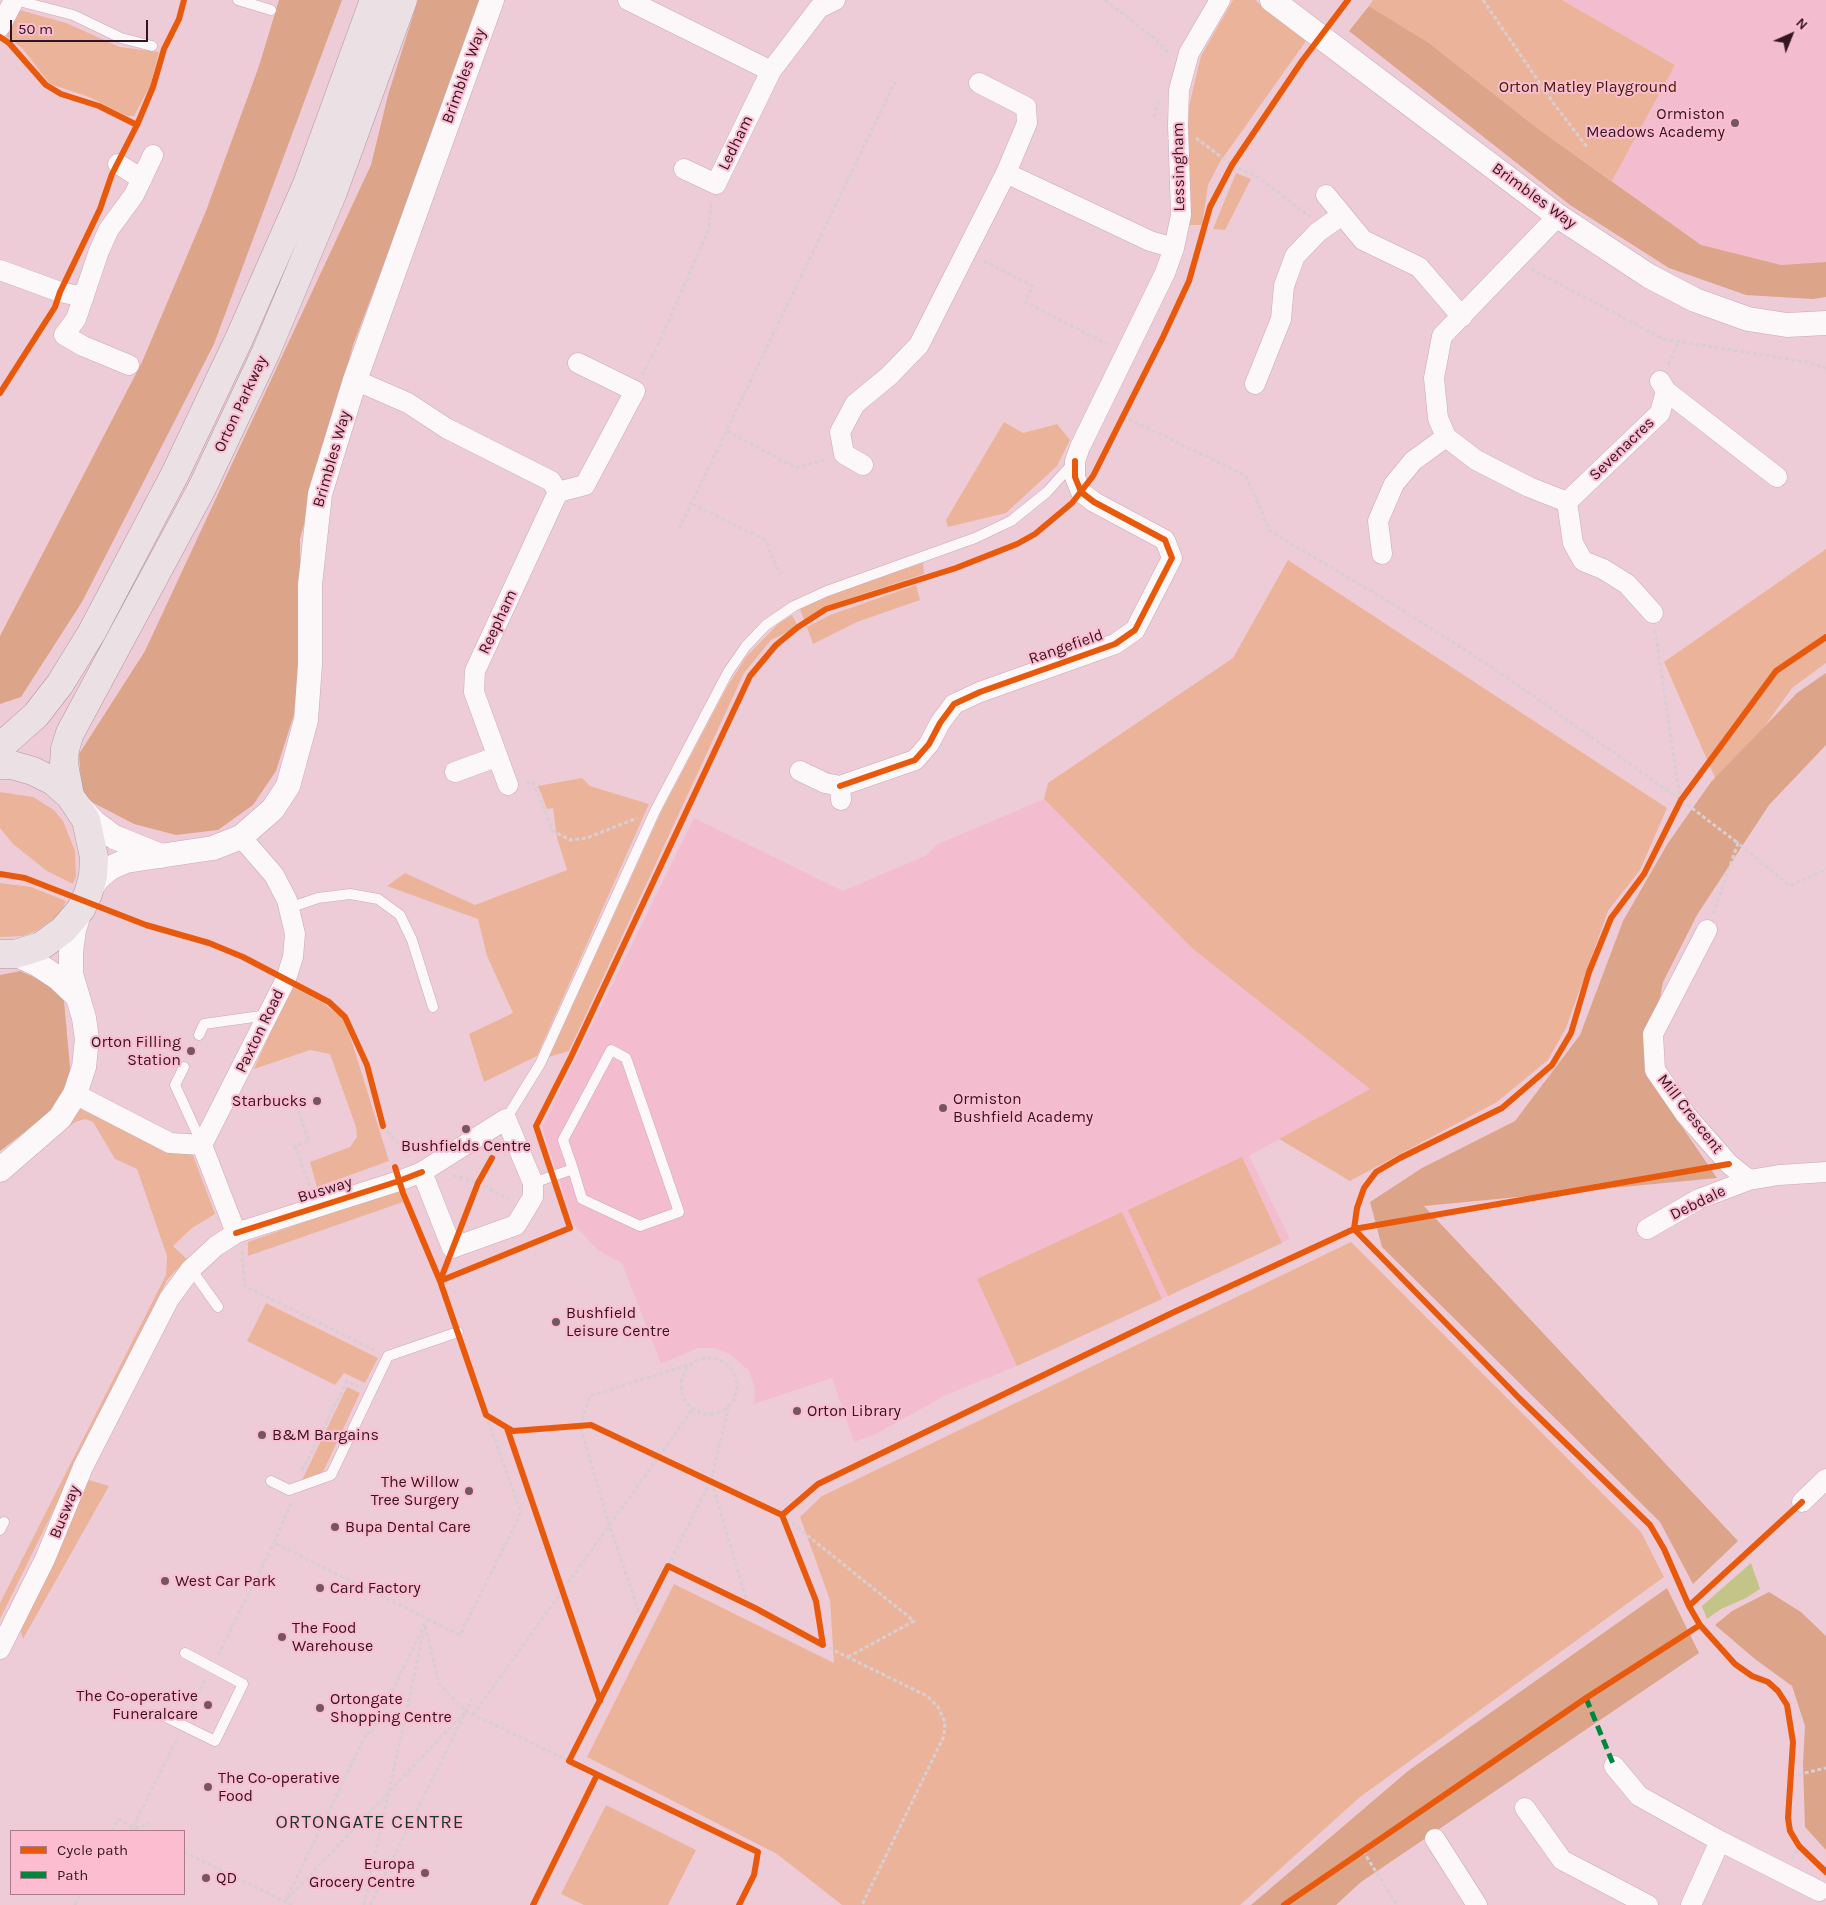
<!DOCTYPE html>
<style>
body{margin:0}
#map{position:relative;width:1826px;height:1905px;overflow:hidden;background:#eeccd7;font-family:Karla,sans-serif}
canvas{display:block}
.legend{position:absolute;left:10px;top:1830px;width:175px;height:65px;box-sizing:border-box;background:#fdbdd1;border:1px solid #ac7a8b;margin:0;padding:6px 9px;list-style:none;font-size:15px;color:#331621}
.legend li{display:flex;align-items:center;gap:10px;height:25px}
.legend b{width:25px;border:1px solid #ac7a8b}
.north{position:absolute;left:1766px;top:10px;width:50px;height:50px;-webkit-text-stroke:4px #fdbdd1;paint-order:stroke;rotate:44deg;font-size:14px;font-weight:700;line-height:20px;text-align:center;color:#331621}
.north::after{content:'';display:block;margin:auto;width:18px;height:22px;background:#331621;clip-path:polygon(50% 0,100% 100%,50% 72%,0 100%)}
.scale{position:absolute;left:10px;top:20px;width:138px;height:22px;box-sizing:border-box;border:2px solid #331621;border-top:0;padding-left:6px;font-size:15px;line-height:18px;white-space:nowrap;color:#331621;-webkit-text-stroke:4px #fdbdd1;paint-order:stroke}
</style>
<div id="map">
<canvas width="1826" height="1905"></canvas>
<ul class="legend">
<li><b style="height:6px;background:#e8590c"></b>Cycle path</li>
<li><b style="height:6px;background:#00873e"></b>Path</li>
</ul>
<div class="north">N</div>
<div class="scale">50 m</div>
</div>
<script>
const c = document.querySelector('canvas').getContext('2d');
c.lineJoin = 'round';
function paint(path, color) {
  c.fillStyle = color;
  c.fill(path, 'evenodd');
}
function poly(rows) {
  const path = new Path2D();
  for (const r of rows) {
    if (r.length === 3) {
      path.moveTo(r[0] + r[2], r[1]);
      path.arc(r[0], r[1], r[2], 0, 2 * Math.PI);
      continue;
    }
    path.moveTo(r[0], r[1]);
    for (let i = 2; i < r.length; i += 2) path.lineTo(r[i], r[i + 1]);
  }
  return path;
}
function stroke(path, color, width, dash) {
  c.strokeStyle = color;
  c.lineWidth = width;
  c.lineCap = dash ? 'butt' : 'round';
  c.setLineDash(dash || []);
  c.stroke(path);
}
function write(font, color, halo, rows, align = 'center') {
  c.font = font + ' Karla,sans-serif';
  c.lineWidth = 4;
  c.setLineDash([]);
  c.textBaseline = 'middle';
  c.strokeStyle = halo;
  c.fillStyle = color;
  for (const [text, x, y, turn = 0] of rows) {
    c.save();
    c.translate(x, y);
    c.rotate((+turn || 0) * Math.PI / 180);
    c.textAlign = isNaN(turn) ? turn : align;
    if (halo) c.strokeText(text, 0, 0);
    c.fillText(text, 0, 0);
    c.restore();
  }
}
paint(poly([
 [1562,0,1826,0,1826,262,1781,265,1701,246,1612,181,1675,65],
 [1044,799,1193,949,1371,1089,1249,1156,1290,1239,1017,1366,946,1395,876,1434,854,1442,832,1378,754,1404,755,1388,749,1371,731,1355,714,1348,698,1348,661,1364,622,1263,599,1251,574,1225,542,1127,694,818,843,891,925,856,936,845]
]), '#f3bdcf');
paint(poly([
 [1233,0,1255,0,1306,41,1220,162,1208,185,1202,225,1188,225,1188,110,1201,56],
 [1373,0,1562,0,1675,65,1612,181,1537,128,1429,43,1369,6],
 [20,10,66,23,120,47,159,52,150,86,134,116,127,116,89,97,50,84,22,48,6,36],
 [1236,173,1251,179,1225,230,1213,229],
 [1004,422,1023,433,1057,424,1070,440,1057,466,1006,513,948,527,946,520],
 [1826,549,1826,663,1792,688,1720,789,1664,662],
 [1288,560,1667,808,1640,870,1608,911,1566,1028,1548,1060,1497,1102,1350,1181,1279,1139,1370,1089,1193,949,1044,799,1048,783,1233,658],
 [923,563,924,574,825,606,804,620,800,609,842,590],
 [916,585,920,600,857,622,813,644,807,627,830,615],
 [792,615,798,627,771,640,744,673,569,1051,549,1057,662,810,727,687,746,657,778,624],
 [582,778,590,786,649,804,537,1056,484,1082,469,1034,513,1013,487,956,478,919,387,886,405,873,475,905,567,870,557,838,553,808,547,809,538,786],
 [0,792,33,797,54,810,63,821,75,851,76,876,73,884,47,871,13,844,0,828],
 [0,883,31,887,66,901,59,915,36,931,23,936,0,937],
 [291,986,323,1003,345,1020,389,1161,317,1187,310,1162,350,1147,357,1137,356,1127,330,1054,310,1050,254,1069],
 [94,1108,191,1150,215,1214,192,1228,173,1246,187,1259,167,1280,0,1619,0,1603,166,1275,167,1256,137,1169,115,1159,93,1122,85,1119,75,1122,64,1131,73,1109],
 [1242,1157,1282,1243,1168,1296,1128,1210],
 [398,1189,403,1202,248,1256,248,1242],
 [1122,1212,1162,1299,1017,1366,977,1279],
 [1351,1242,1641,1532,1664,1577,1360,1797,1240,1905,842,1905,777,1854,587,1757,674,1584,834,1663,830,1600,800,1517,822,1496],
 [266,1303,378,1358,365,1383,344,1373,335,1385,247,1341],
 [347,1387,360,1393,323,1472,302,1480],
 [89,1480,109,1486,23,1639,19,1626],
 [606,1805,696,1850,668,1905,584,1905,561,1894]
]), '#ebb49a');
paint(poly([
 [279,0,342,0,214,344,82,602,21,697,0,704,0,636,142,362,206,211,259,66],
 [418,0,485,0,353,345,300,539,300,626,296,708,276,771,253,805,218,830,176,835,134,824,82,797,79,754,145,651,371,165,388,95],
 [1369,6,1429,43,1537,128,1701,245,1781,265,1826,262,1826,297,1813,299,1746,295,1669,268,1570,205,1349,31],
 [1826,673,1826,745,1769,805,1697,915,1663,982,1646,1074,1717,1178,1424,1206,1738,1541,1693,1584,1660,1522,1382,1247,1370,1202,1422,1168,1515,1121,1580,1035,1623,921,1668,843,1711,782,1797,693],
 [20,971,63,990,71,1078,52,1111,0,1151,0,975],
 [1667,1588,1699,1653,1361,1882,1336,1905,1251,1905,1408,1771],
 [1769,1592,1801,1612,1826,1636,1826,1850,1805,1827,1803,1764,1805,1726,1792,1686,1755,1659,1715,1625,1732,1611]
]), '#dca489');
paint(poly([
 [1751,1563,1760,1589,1746,1598,1721,1609,1707,1619,1702,1606]
]), '#c3c488');
const service = poly([
 [15,0,73,15,121,38,152,46],
 [238,0,271,10],
 [289,908,318,898,350,894,378,899,400,915,412,940,433,1007],
 [199,1035,204,1024,268,1015],
 [184,1067,175,1085,202,1144],
 [506,1119,540,1064,655,811,728,672,746,646,766,625,794,606,827,591,975,538,1011,521,1047,492,1073,463],
 [533,1183,573,1169,582,1199,640,1226,679,1212,626,1058,611,1050,563,1140,573,1169],
 [191,1269,218,1307],
 [271,1481,289,1490,331,1475,388,1356,458,1332],
 [0,1530,4,1522],
 [164,1716,215,1741,243,1684,185,1653]
]);
const minor = poly([
 [628,0,771,71,716,184,684,169],
 [0,27,14,0],
 [771,71,819,8,835,0],
 [118,164,142,179],
 [1006,173,1150,241,1174,248],
 [1326,195,1363,240,1419,267,1462,317],
 [1558,216,1442,336,1434,378,1438,418,1446,437,1476,460,1529,487,1567,502,1573,543,1583,561,1603,569,1627,584,1653,613],
 [0,270,60,292,84,297],
 [129,365,83,346,64,335,76,319,99,251,109,229,134,195,153,155],
 [355,380,408,403,446,428,551,481,558,492,585,485,635,391,578,363],
 [1255,384,1281,319,1284,286,1295,256,1318,232,1342,215],
 [1666,391,1777,477],
 [863,465,844,454,840,432,855,404,889,376,919,345,1006,173,1027,123,1026,107,979,83],
 [1567,502,1660,413,1666,391,1660,381],
 [1382,554,1378,521,1394,484,1413,461,1446,437],
 [800,771,825,783,840,786,841,800],
 [455,772,496,757],
 [508,785,474,692,475,671,558,492],
 [840,786,915,760,929,744,940,723,954,704,980,692,1115,644,1135,630,1172,558,1165,540,1094,502,1081,492,1075,477,1075,461,1080,447,1165,273,1174,248,1181,215,1178,125,1179,90,1189,53,1220,0],
 [1707,930,1653,1034,1655,1070,1686,1115,1729,1164,1749,1180],
 [75,1094,170,1143,202,1145],
 [1647,1229,1699,1199,1749,1180,1779,1175,1826,1172],
 [236,1233,202,1145,286,979,293,957,295,934,287,900,274,875,241,837],
 [1802,1502,1826,1479],
 [0,1649,45,1559,83,1467,169,1299,191,1269,216,1246,236,1233,399,1181,422,1172,506,1119,533,1183,533,1197,516,1225,452,1248,422,1172],
 [1614,1766,1639,1796,1720,1841,1819,1891],
 [1525,1808,1562,1860,1648,1905],
 [1435,1839,1477,1905],
 [1691,1905,1720,1841]
]);
const tertiary = poly([
 [1272,0,1558,216,1649,276,1695,300,1748,319,1787,325,1826,323],
 [78,805,94,822,114,837,161,856],
 [88,894,97,879,110,868,126,861,213,848,241,837,273,809,288,786,306,720,310,665,310,585,320,494,355,380,492,0],
 [15,954,37,964,58,978,76,995],
 [0,1170,60,1118,75,1094,84,1067,87,1039,84,1018,71,974,71,952,74,930,80,910]
]);
const primary = poly([
 [0,747,36,715,60,684,92,632,175,474,239,339,307,184,374,0],
 [0,765,12,765,33,771,53,781,70,796,86,820,94,857,93,876,88,894,81,909,63,930,41,946,15,954,0,954],
 [70,796,64,764,65,749,70,733,202,488,266,352,333,192,403,0]
]);
stroke(service, '#c8a9b3', 11);
stroke(minor, '#c8a9b3', 21);
stroke(tertiary, '#c8a9b3', 25);
stroke(primary, '#b0949e', 29);
stroke(poly([
 [1105,0,1154,38,1170,54],
 [1483,0,1554,104,1587,147],
 [1154,117,1159,99],
 [1196,138,1232,165,1258,177,1310,217],
 [984,261,1033,286,1025,302,1107,344],
 [1531,269,1664,339,1807,362,1826,368],
 [1668,365,1679,341],
 [642,375,659,343,709,229,711,201],
 [1123,416,1246,476,1270,531,1396,606,1493,668,1681,800,1738,843],
 [727,431,796,468,828,459],
 [692,504,765,540,780,574],
 [679,529,895,82],
 [1655,630,1680,799],
 [526,783,533,782,553,831,570,840,587,838,637,818],
 [1713,914,1738,843,1790,886,1826,869],
 [301,1103,296,1104,309,1141,295,1146,311,1190],
 [383,1126,409,1157],
 [453,1175,478,1183,509,1199],
 [462,1222,492,1158],
 [242,1251,245,1286,376,1351],
 [440,1281,446,1265],
 [709,1386,28],
 [729,1406,711,1480,748,1605],
 [507,1428,600,1701],
 [302,1471,347,1381,358,1387],
 [291,1503,274,1543,460,1635,521,1513,486,1415],
 [782,1515,914,1621,848,1657],
 [668,1566,711,1480],
 [641,1618,609,1524,580,1426,590,1396,691,1364],
 [425,1626,439,1684,466,1711,569,1761],
 [823,1645,927,1696,938,1707,945,1722,944,1736,862,1905],
 [218,1655,274,1543],
 [189,1713,206,1678],
 [473,1715,693,1409],
 [1792,1776,1826,1768],
 [135,1828,150,1823],
 [112,1831,118,1819,141,1831],
 [131,1831,178,1737],
 [1363,1851,1397,1905],
 [184,1852,292,1905],
 [1792,1859,1799,1846],
 [287,1899,466,1711],
 [285,1902,367,1732,371,1734,427,1620],
 [75,1905,81,1894],
 [364,1905,424,1631],
 [370,1905,472,1699]
]), '#d9ced2', 3, [4, 2.5]);
stroke(service, '#fcf7f9', 10);
stroke(minor, '#fcf7f9', 20);
stroke(tertiary, '#fcf7f9', 24);
stroke(primary, '#ebe0e4', 28);
stroke(poly([
 [1586,1698,1614,1766]
]), '#00873e', 5, [10, 5]);
stroke(poly([
 [0,37,9,43,46,85,61,94,99,106,137,125],
 [0,393,55,307,60,292,100,209,112,174,137,125,153,87,164,49,179,19,184,0],
 [840,786,915,760,929,744,940,723,954,704,980,692,1115,644,1135,630,1172,558,1165,540,1094,502,1081,492,1075,477,1075,461],
 [0,874,25,878,146,925,209,943,243,957,329,1002,345,1017,367,1065,383,1126],
 [395,1167,403,1193,440,1281,486,1415,513,1431,591,1425,782,1515,816,1601,823,1645,755,1608,668,1566,569,1761,758,1852,754,1875,739,1905],
 [570,1228,536,1126,571,1057,750,676,776,645,798,627,826,609,956,568,1017,544,1035,534,1072,503,1093,476,1163,337,1189,281,1210,207,1232,165,1302,61,1348,0],
 [1354,1229,1520,1399,1650,1525,1664,1549,1689,1606,1700,1625,1735,1664,1752,1676,1768,1682,1778,1691,1787,1705,1793,1742,1788,1818,1790,1831,1799,1846,1826,1872],
 [1354,1229,1357,1208,1364,1188,1376,1172,1400,1158,1502,1108,1552,1065,1571,1033,1589,972,1611,918,1644,874,1681,800,1776,671,1826,637],
 [236,1233,399,1181,422,1172],
 [440,1281,570,1228],
 [440,1281,478,1183,492,1158],
 [507,1428,600,1701],
 [782,1515,818,1484,1172,1313,1354,1229,1729,1164],
 [1689,1606,1802,1502],
 [533,1905,597,1775],
 [1284,1905,1586,1698,1700,1625]
]), '#e8590c', 6);
for (const [x, y, r, color] of [
 [1735,123,5,"#745661"],
 [191,1051,5,"#745661"],
 [317,1101,5,"#745661"],
 [943,1108,5,"#745661"],
 [466,1129,5,"#745661"],
 [556,1322,5,"#745661"],
 [797,1411,5,"#745661"],
 [262,1435,5,"#745661"],
 [469,1491,5,"#745661"],
 [335,1527,5,"#745661"],
 [165,1581,5,"#745661"],
 [320,1588,5,"#745661"],
 [282,1637,5,"#745661"],
 [208,1705,5,"#745661"],
 [320,1708,5,"#745661"],
 [208,1787,5,"#745661"],
 [425,1873,5,"#745661"],
 [206,1878,5,"#745661"]
]) {
  const dot = new Path2D();
  dot.arc(x, y, r, 0, 2 * Math.PI);
  c.fillStyle = color;
  c.fill(dot);
  stroke(dot, '#fdbdd1', 2);
}
write('16px', '#331621', '#fdbdd1', [
 ["Brimbles Way",464,76,-70],
 ["Ledham",736,143,-64],
 ["Lessingham",1179,167,-91],
 ["Brimbles Way",1534,196,36],
 ["Orton Parkway",241,404,-65],
 ["Sevenacres",1622,449,-44],
 ["Brimbles Way",332,459,-74],
 ["Reepham",498,622,-65],
 ["Rangefield",1066,647,-19],
 ["Paxton Road",260,1031,-64],
 ["Mill Crescent",1690,1114,52],
 ["Busway",325,1190,-17],
 ["Debdale",1698,1203,-26],
 ["Busway",65,1512,-68]
]);
write('16px', '#3f2107', '#fdbdd1', [
 ["Orton Matley Playground",1588,87]
]);
write('16px', '#331621', '#fdbdd1', [
 ["Ormiston",1725,114,"right"],
 ["Meadows Academy",1725,132,"right"],
 ["Orton Filling",181,1042,"right"],
 ["Station",181,1060,"right"],
 ["Ormiston",953,1099],
 ["Bushfield Academy",953,1117],
 ["Starbucks",307,1101,"right"],
 ["Bushfields Centre",466,1146,"center"],
 ["Bushfield",566,1313],
 ["Leisure Centre",566,1331],
 ["Orton Library",807,1411],
 ["B&M Bargains",272,1435],
 ["The Willow",459,1482,"right"],
 ["Tree Surgery",459,1500,"right"],
 ["Bupa Dental Care",345,1527],
 ["West Car Park",175,1581],
 ["Card Factory",330,1588],
 ["The Food",292,1628],
 ["Warehouse",292,1646],
 ["The Co-operative",198,1696,"right"],
 ["Funeralcare",198,1714,"right"],
 ["Ortongate",330,1699],
 ["Shopping Centre",330,1717],
 ["The Co-operative",218,1778],
 ["Food",218,1796],
 ["Europa",415,1864,"right"],
 ["Grocery Centre",415,1882,"right"],
 ["QD",216,1878]
], 'left');
c.letterSpacing = '1px';
write('19px', '#16362f', '#fdbdd1', [
 ["ORTONGATE CENTRE",370,1823]
]);
c.letterSpacing = '0px';
</script>
